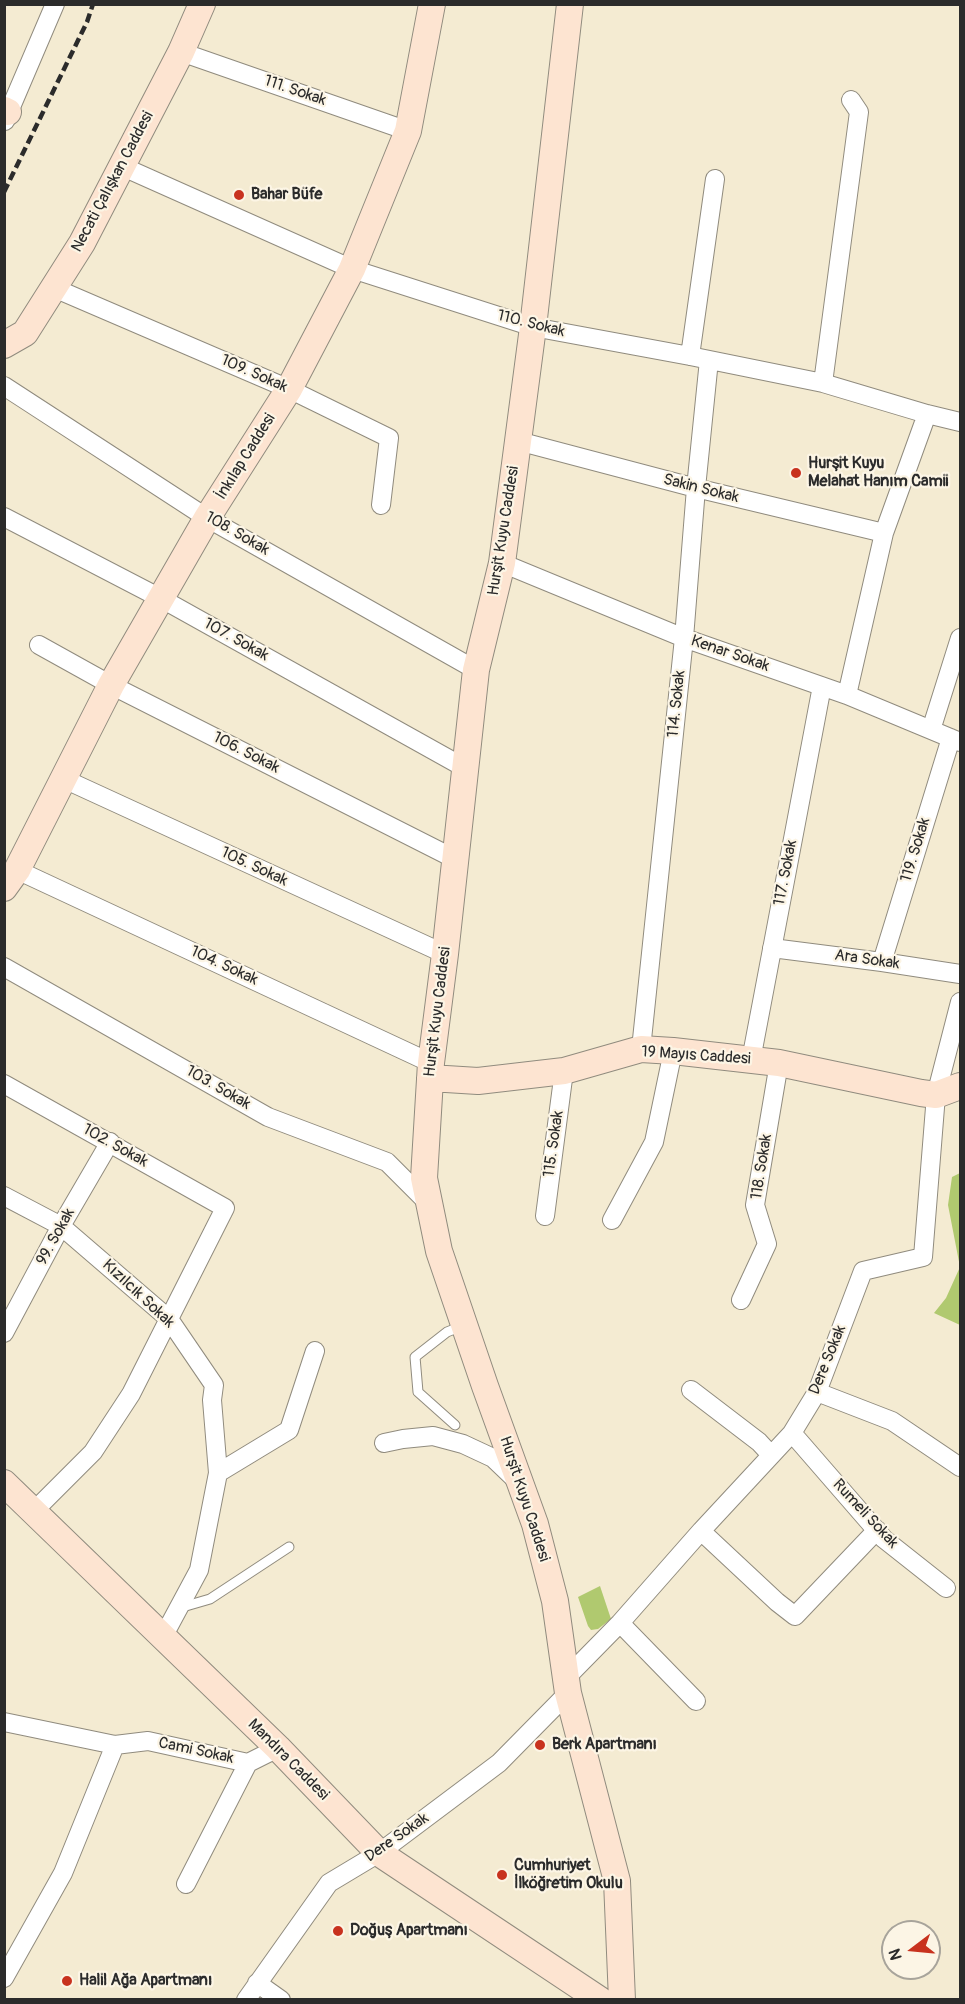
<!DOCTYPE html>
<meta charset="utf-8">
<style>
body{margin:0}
#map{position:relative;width:965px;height:2004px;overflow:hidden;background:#f4ebd2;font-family:Pangolin,sans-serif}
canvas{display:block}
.frame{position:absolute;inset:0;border:6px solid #2b2b2b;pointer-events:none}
.north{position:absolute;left:881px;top:1920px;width:60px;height:60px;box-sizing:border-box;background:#fcf5e5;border:2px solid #a8a49b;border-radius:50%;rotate:254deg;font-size:16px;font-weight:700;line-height:24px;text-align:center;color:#2b2b2b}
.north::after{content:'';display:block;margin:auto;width:21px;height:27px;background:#c8321e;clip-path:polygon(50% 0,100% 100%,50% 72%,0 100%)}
</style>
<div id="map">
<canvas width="965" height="2004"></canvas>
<div class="frame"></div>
<div class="north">N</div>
</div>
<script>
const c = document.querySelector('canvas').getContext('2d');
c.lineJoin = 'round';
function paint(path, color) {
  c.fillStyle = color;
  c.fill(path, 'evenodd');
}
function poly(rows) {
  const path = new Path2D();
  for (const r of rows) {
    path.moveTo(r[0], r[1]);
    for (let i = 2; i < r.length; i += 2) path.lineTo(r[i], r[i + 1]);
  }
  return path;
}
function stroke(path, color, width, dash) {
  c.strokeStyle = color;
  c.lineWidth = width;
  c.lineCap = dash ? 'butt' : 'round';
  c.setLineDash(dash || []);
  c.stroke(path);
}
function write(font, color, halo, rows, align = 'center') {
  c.font = font + ' Pangolin,sans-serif';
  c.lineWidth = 4.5;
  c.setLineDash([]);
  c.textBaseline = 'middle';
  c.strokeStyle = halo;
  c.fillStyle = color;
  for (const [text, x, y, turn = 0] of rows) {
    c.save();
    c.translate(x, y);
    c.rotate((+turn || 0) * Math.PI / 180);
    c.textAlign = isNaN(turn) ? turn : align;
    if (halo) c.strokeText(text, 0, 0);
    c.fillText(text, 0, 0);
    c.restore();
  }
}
paint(poly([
 [960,1173,960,1325,934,1313,946,1298,960,1267,948,1205,952,1177],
 [600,1586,611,1619,598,1629,591,1630,588,1626,578,1597]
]), '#b0c96f');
const lane = poly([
 [455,1425,418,1392,415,1357,447,1332,462,1326],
 [179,1608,210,1599,289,1547]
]);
const street = poly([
 [181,52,408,131],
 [5,121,55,4],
 [121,166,352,269,533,327,690,356,823,383,927,414,960,422],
 [54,288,289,389,389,438,381,505],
 [690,356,715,179],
 [823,383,859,112,851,100],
 [4,386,207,518,476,670],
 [518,441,696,488,884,533],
 [4,517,162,599,465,768],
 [502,563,684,638,847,695,960,742],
 [39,645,111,685,455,859],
 [847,695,884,533,927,414],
 [931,730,960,638],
 [64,779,445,954],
 [17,870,431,1063],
 [772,948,882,962,960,974],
 [882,962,951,738],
 [4,967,268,1117,387,1162,429,1204],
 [641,1049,684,638,696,488,709,360],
 [751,1060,822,686],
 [4,1084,225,1208,131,1394,93,1452,33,1512],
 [4,1196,61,1226,169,1319,214,1385,212,1400,218,1473,199,1570,163,1637],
 [545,1216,564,1071],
 [612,1220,654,1142,673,1051],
 [741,1300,767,1244,755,1205,779,1063],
 [4,1333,61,1226,110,1142],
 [691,1390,759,1442,771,1455],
 [817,1392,892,1421,960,1467],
 [792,1433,884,1539,946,1588],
 [384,1443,403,1439,433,1436,463,1444,493,1458,516,1480],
 [218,1473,289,1430,315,1351],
 [701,1531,777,1602,795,1616,877,1530],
 [620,1623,696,1701],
 [565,1679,620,1623,701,1531,792,1433,817,1392,863,1271,923,1257,936,1095,960,1002],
 [4,1722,115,1745,148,1741,248,1763,278,1748],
 [186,1884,248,1763],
 [4,1978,63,1873,115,1745],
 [257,1983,281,2000],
 [246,2000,329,1883,379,1853,499,1763,568,1693]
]);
const secondary = poly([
 [570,4,533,327,502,563,476,670,445,954,431,1063,424,1178,439,1251,485,1386,535,1524,555,1601,568,1693,617,1881,622,2000],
 [4,110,8,112],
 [4,345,25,333,82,243,181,52,202,4],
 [4,888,17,870,111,685,207,518,289,389,352,269,408,131,432,4],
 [430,1078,478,1081,564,1071,641,1049,673,1051,779,1063,921,1093,936,1095,960,1086],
 [4,1483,278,1748,379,1853,600,2000]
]);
stroke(lane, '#908b7e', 11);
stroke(street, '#908b7e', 20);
stroke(secondary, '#908b7e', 28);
stroke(lane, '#fff', 9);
stroke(street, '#fff', 18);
stroke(secondary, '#fde4d1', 26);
stroke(poly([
 [4,192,87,22,93,4]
]), '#2b2b2b', 4.5, [9, 4.5]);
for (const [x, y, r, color] of [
 [239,195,6,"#c8321e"],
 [796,473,6,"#c8321e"],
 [540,1745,6,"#c8321e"],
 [502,1875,6,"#c8321e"],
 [338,1931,6,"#c8321e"],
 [67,1981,6,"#c8321e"]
]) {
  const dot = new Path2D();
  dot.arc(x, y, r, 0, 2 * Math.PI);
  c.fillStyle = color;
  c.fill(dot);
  stroke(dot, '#fcf5e5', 2);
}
write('16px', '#2b2b2b', '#fcf5e5', [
 ["111. Sokak",295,91,19],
 ["Necati Çalışkan Caddesi",113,182,-62],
 ["110. Sokak",531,324,14],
 ["109. Sokak",254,374,24],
 ["İnkılap Caddesi",246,457,-58],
 ["Sakin Sokak",701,489,14],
 ["Hurşit Kuyu Caddesi",504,531,-81],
 ["108. Sokak",237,534,30],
 ["107. Sokak",236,640,29],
 ["Kenar Sokak",730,654,19],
 ["114. Sokak",677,704,-84],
 ["106. Sokak",246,753,27],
 ["119. Sokak",916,850,-73],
 ["105. Sokak",254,867,25],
 ["117. Sokak",786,873,-79],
 ["Ara Sokak",867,960,8],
 ["104. Sokak",224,966,25],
 ["Hurşit Kuyu Caddesi",438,1012,-83],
 ["19 Mayıs Caddesi",696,1056,4],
 ["103. Sokak",218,1088,30],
 ["115. Sokak",554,1144,-82],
 ["102. Sokak",115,1146,29],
 ["118. Sokak",762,1167,-81],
 ["99. Sokak",56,1237,-61],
 ["Kızılcık Sokak",138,1294,43],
 ["Dere Sokak",828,1360,-68],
 ["Hurşit Kuyu Caddesi",524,1499,72],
 ["Rumeli Sokak",865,1514,47],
 ["Cami Sokak",196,1751,12],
 ["Mandıra Caddesi",288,1760,45],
 ["Dere Sokak",397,1838,-35]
]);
write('bold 16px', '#2b2b2b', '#fcf5e5', [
 ["Bahar Büfe",251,195],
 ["Hurşit Kuyu",808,464],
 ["Melahat Hanım Camii",808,482],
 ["Berk Apartmanı",552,1745],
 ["Cumhuriyet",514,1866],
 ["İlköğretim Okulu",514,1884],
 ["Doğuş Apartmanı",350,1931],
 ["Halil Ağa Apartmanı",79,1981]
], 'left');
</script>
